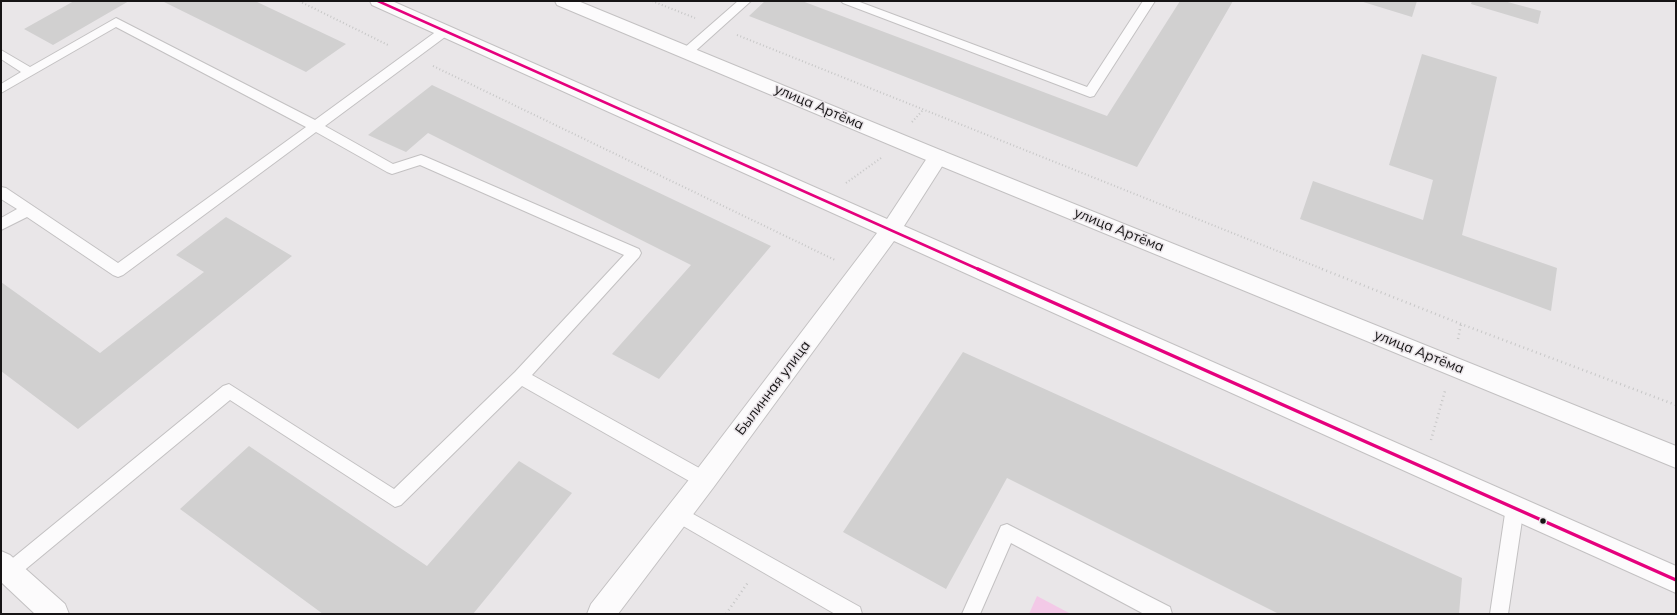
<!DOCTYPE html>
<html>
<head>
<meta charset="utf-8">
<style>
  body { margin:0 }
  #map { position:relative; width:1677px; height:615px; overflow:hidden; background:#e9e6e8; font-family:Mulish,sans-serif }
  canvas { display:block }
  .frame { position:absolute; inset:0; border:2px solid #161415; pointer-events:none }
</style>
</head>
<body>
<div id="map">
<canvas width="1677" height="615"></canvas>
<div class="frame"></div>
</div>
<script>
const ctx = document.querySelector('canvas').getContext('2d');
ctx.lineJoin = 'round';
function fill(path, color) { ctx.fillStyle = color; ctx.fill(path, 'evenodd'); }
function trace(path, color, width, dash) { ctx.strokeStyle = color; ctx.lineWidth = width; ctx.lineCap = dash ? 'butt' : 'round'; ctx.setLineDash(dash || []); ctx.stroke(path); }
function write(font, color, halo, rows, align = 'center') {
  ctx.font = font + ' Mulish,sans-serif'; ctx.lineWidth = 3; ctx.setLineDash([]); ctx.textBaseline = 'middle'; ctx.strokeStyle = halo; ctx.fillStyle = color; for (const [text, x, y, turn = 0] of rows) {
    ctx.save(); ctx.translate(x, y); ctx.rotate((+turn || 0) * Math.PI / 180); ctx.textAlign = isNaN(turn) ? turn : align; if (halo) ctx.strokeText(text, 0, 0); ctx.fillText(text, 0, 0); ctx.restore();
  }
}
const green = new Path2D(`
  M1037,596L1071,614H1029Z`);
const building = new Path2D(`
  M74,1H129L53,45L24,29Z
  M162,1H255L346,44L306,72Z
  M765,1H802L1107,116L1180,1H1233L1137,167L749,16Z
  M1360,1H1417L1412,17Z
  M1472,1H1504L1541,11L1538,24L1471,4Z
  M1422,54L1497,77L1462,235L1557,268L1551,311L1300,219L1313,181L1423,220L1433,180L1389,165Z
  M432,85L771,246L659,379L612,354L691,265L428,133L406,152L368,135Z
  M226,217L292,256L78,429L1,371V282L100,353L204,272L176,255Z
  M963,352L1462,578L1459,614H1279L1007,478L946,589L843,532Z
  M249,446L427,566L519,461L572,493L473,614H323L180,509Z`);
const pathFar1 = new Path2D(`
  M299,1L390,46
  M652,1L695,18
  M737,35L1325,270
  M433,66L835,260
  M912,122L923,110
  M846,183L881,158`);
const path = new Path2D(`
  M1322,269L1461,324L1676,405
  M1458,339L1461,324
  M1431,440L1445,391
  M726,614L749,581`);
const service = new Path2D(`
  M738,1H751L691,55H683L681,52L683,49Z
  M841,1H857L1087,87L1143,1H1155L1094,96L1090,97L843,3Z
  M116,18L315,120L441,28H449L451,31L449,34L325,126L393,164L421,155L426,157L639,249L641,253L639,257L532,375L710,474L713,480L710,486L704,488L698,486L522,386L401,505L395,507L230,400L15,578L9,581L3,578L1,569L3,566L223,386L229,384L394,489L515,372L624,255L420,165L392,174L387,172L316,132L123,275L118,277L113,275L27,217L1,230V218L17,209L1,199V187L6,188L118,263L306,127L116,27L1,93V84L21,72L1,59V50L30,67Z
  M1515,499L1521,501L1524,507L1508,614H1490L1506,507L1509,501Z
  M677,505L860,607L862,614H835L671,519L668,513L671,507Z
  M1007,524L1170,607L1172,614H1144L1011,543L980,614H962L1001,526Z`);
const minor = new Path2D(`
  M370,1H392L887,219L931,152L938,150L945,152L948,157L904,226L1676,566V593L894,241L713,488L618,614H587L591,604L695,472L877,233L372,5Z
  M1,551L10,555L65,604L69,614H35L1,582Z`);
const secondary = new Path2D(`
  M555,1H578L945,152L1676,446V468L931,162L557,5Z`);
const bus1Far1 = new Path2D(`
  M378,1L980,270`);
const bus1 = new Path2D(`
  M978,269L1676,580`);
const markers = [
  [1543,521,3.5,"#161415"]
];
const streetNames = [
  ["улица Артёма",819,107,23],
  ["улица Артёма",1119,230,22],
  ["улица Артёма",1419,352,22],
  ["Былинная улица",773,388,-53]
];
fill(green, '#f3c9e7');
fill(building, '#d1d0d0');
trace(service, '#c3c1c2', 2);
trace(minor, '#c3c1c2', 2);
trace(secondary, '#c3c1c2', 2);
trace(pathFar1, '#c7c7c7', 2, [1, 2.5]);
trace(path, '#c7c7c7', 2.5, [1, 3.5]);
fill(service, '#fcfbfc');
fill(minor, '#fcfbfc');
fill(secondary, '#fcfbfc');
trace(bus1Far1, '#e5007d', 2.5);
trace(bus1, '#e5007d', 3.5);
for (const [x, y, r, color] of markers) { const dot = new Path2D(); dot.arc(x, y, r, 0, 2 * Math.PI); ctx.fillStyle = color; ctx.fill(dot); trace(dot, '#eae5e9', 1.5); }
write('14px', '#161415', '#eae5e9', streetNames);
</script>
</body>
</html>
